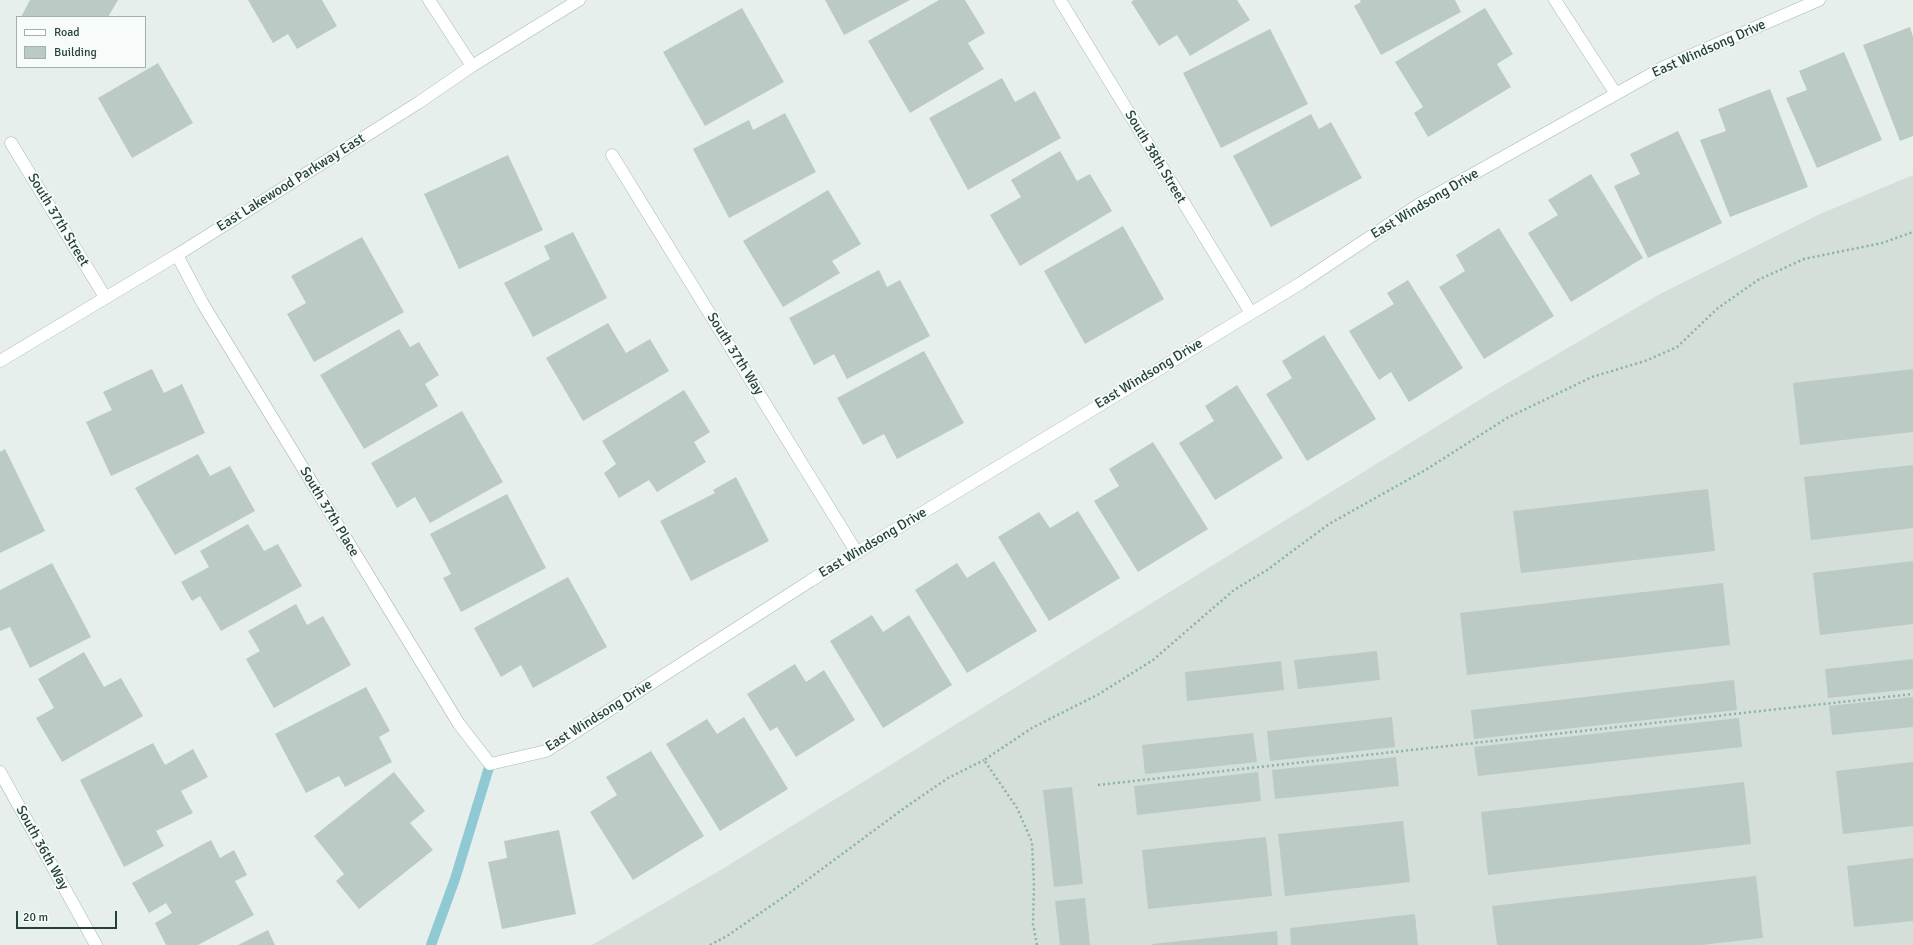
<!DOCTYPE html>
<html>
<head>
<meta charset="utf-8">
<style>
  body { margin:0 }
  #map { position:relative; width:1913px; height:945px; overflow:hidden; background:#e6efeb; font-family:Signika,sans-serif }
  canvas { display:block }
  .legend { position:absolute; left:16px; top:16px; width:130px; height:52px; box-sizing:border-box; background:#f7fbf9; border:1px solid #a3b1ad; margin:0; padding:5px 7px; list-style:none; font-size:12px; color:#24423a }
  .legend li { display:flex; align-items:center; gap:8px; height:20px }
  .legend b { width:20px; border:1px solid #a3b1ad }
  .scale { position:absolute; left:16px; top:911px; width:101px; height:18px; box-sizing:border-box; border:2px solid #24423a; border-top:0; padding-left:5px; font-size:12px; line-height:14px; white-space:nowrap; color:#24423a; -webkit-text-stroke:3px #f7fbf9; paint-order:stroke }
</style>
</head>
<body>
<div id="map">
<canvas width="1913" height="945"></canvas>
<ul class="legend">
<li><b style="height:5px;background:#fff"></b>Road</li>
<li><b style="height:11px;background:#bbcac4"></b>Building</li>
</ul>
<div class="scale">20 m</div>
</div>
<script>
const ctx = document.querySelector('canvas').getContext('2d');
ctx.lineJoin = 'round';
function fill(path, color) { ctx.fillStyle = color; ctx.fill(path, 'evenodd'); }
function trace(path, color, width, dash) { ctx.strokeStyle = color; ctx.lineWidth = width; ctx.lineCap = dash ? 'butt' : 'round'; ctx.setLineDash(dash || []); ctx.stroke(path); }
function write(font, color, halo, rows, align = 'center') {
  ctx.font = font + ' Signika,sans-serif'; ctx.lineWidth = 3.5; ctx.setLineDash([]); ctx.textBaseline = 'middle'; ctx.strokeStyle = halo; ctx.fillStyle = color; for (const [text, x, y, turn = 0] of rows) {
    ctx.save(); ctx.translate(x, y); ctx.rotate((+turn || 0) * Math.PI / 180); ctx.textAlign = isNaN(turn) ? turn : align; if (halo) ctx.strokeText(text, 0, 0); ctx.fillText(text, 0, 0); ctx.restore();
  }
}
const built = new Path2D(`
  M1913,175V945H592L724,868L1494,391L1660,294L1820,214Z`);
const stream = new Path2D(`
  M431,945L455,879L490,764`);
const building = new Path2D(`
  M30,0H118L108,17H21Z
  M248,0H322L337,26L297,49L288,34L273,43Z
  M825,0H910L844,35Z
  M939,0H965L985,33L968,43L984,69L910,113L868,41Z
  M1134,0H1237L1250,20L1190,56L1177,35L1159,46L1131,2Z
  M1360,0H1455L1461,12L1381,55L1354,6L1361,2Z
  M742,8L784,82L705,126L663,52Z
  M1485,8L1513,54L1497,64L1511,87L1428,137L1414,113L1423,107L1395,62Z
  M1910,27L1913,37V136L1900,141L1863,45Z
  M1270,29L1308,104L1221,148L1183,73Z
  M1844,52L1882,140L1817,168L1786,98L1807,90L1799,71Z
  M158,63L193,123L132,158L98,98Z
  M1002,78L1015,102L1035,91L1061,138L968,190L929,118Z
  M1770,89L1808,187L1730,217L1700,140L1726,131L1718,109Z
  M785,113L816,172L729,218L693,149L749,120L753,130Z
  M1311,114L1319,129L1331,122L1362,178L1271,227L1233,156Z
  M1678,131L1722,223L1648,258L1614,186L1640,174L1630,154Z
  M1060,151L1077,181L1090,174L1112,211L1020,266L990,215L1021,197L1011,180Z
  M508,155L543,230L459,269L424,194Z
  M1591,174L1643,258L1571,302L1528,233L1558,215L1548,200Z
  M828,190L861,244L832,261L840,273L783,307L743,241Z
  M1123,226L1164,299L1085,344L1044,271Z
  M1499,228L1554,316L1484,359L1439,287L1465,271L1456,255Z
  M573,232L607,298L533,337L504,283L550,259L544,246Z
  M362,237L404,312L314,362L287,314L306,303L291,276Z
  M879,270L887,287L900,280L930,336L847,379L834,354L814,365L789,318Z
  M1408,280L1463,368L1409,402L1391,372L1379,380L1349,331L1394,304L1387,293Z
  M608,323L626,353L650,339L669,371L583,421L546,358Z
  M399,329L410,347L419,342L439,375L425,384L438,406L364,449L320,375Z
  M1324,335L1376,419L1307,461L1266,394L1292,378L1282,361Z
  M924,351L964,423L897,459L884,434L863,445L837,398Z
  M152,369L164,393L182,384L205,433L111,476L86,422L112,410L103,392Z
  M1913,369V432L1800,445L1793,383Z
  M1237,385L1283,458L1215,500L1179,443L1214,421L1205,406Z
  M684,390L710,432L694,442L706,462L657,492L649,480L619,498L604,473L616,464L602,441Z
  M462,411L503,482L430,523L415,497L397,508L371,463Z
  M1153,442L1208,529L1138,572L1094,501L1119,486L1109,469Z
  M5,449L45,531L0,553V452Z
  M198,454L210,476L230,466L255,511L175,555L135,488Z
  M1913,465V528L1811,540L1804,477Z
  M736,477L769,541L691,581L660,521L715,493L713,490Z
  M1708,489L1715,551L1521,573L1513,511Z
  M507,494L546,568L461,612L443,578L451,574L430,534Z
  M1078,511L1120,578L1049,621L998,537L1039,512L1050,528Z
  M248,524L264,551L278,544L302,586L221,631L200,596L192,601L181,582L209,567L200,551Z
  M994,561L1037,631L967,673L915,590L957,563L967,578Z
  M1913,561V624L1820,635L1813,573Z
  M52,563L91,637L30,668L10,627L0,631V590Z
  M568,577L607,647L533,688L521,665L501,677L474,628Z
  M1723,583L1730,645L1467,675L1460,613Z
  M296,604L307,625L323,616L351,665L274,708L246,659L260,651L248,631Z
  M872,615L883,632L909,615L952,685L883,728L830,641Z
  M1377,651L1380,680L1298,689L1294,660Z
  M84,652L104,687L121,678L143,716L62,762L36,718L54,708L38,679Z
  M1913,659V689L1828,698L1825,669Z
  M1281,661L1284,690L1187,701L1185,672Z
  M795,664L806,682L824,670L855,720L796,757L777,727L770,731L747,694Z
  M1734,680L1737,710L1474,739L1471,710Z
  M366,687L390,731L379,737L392,762L345,787L339,776L306,793L275,734Z
  M1913,697V727L1832,735L1829,706Z
  M744,717L788,789L720,831L666,744L707,719L717,734Z
  M1392,717L1395,747L1270,761L1267,731Z
  M1739,718L1742,747L1478,776L1474,747Z
  M1253,733L1257,762L1145,774L1142,745Z
  M153,743L165,765L193,749L208,777L181,791L193,813L156,831L164,846L124,867L80,780Z
  M651,751L704,836L633,880L590,812L617,795L606,777Z
  M1396,757L1399,786L1275,799L1272,770Z
  M1913,762V826L1843,834L1836,771Z
  M394,772L425,811L410,823L433,850L359,909L336,881L344,874L314,836Z
  M1258,772L1261,801L1137,815L1134,786Z
  M1744,782L1751,844L1488,875L1481,812Z
  M1072,787L1083,884L1054,887L1043,790Z
  M1403,821L1410,882L1285,896L1278,834Z
  M559,830L576,914L502,929L488,862L507,858L504,841Z
  M1266,837L1272,896L1148,909L1142,850Z
  M211,840L220,858L234,850L247,875L235,881L254,915L198,945H166L155,923L172,913L166,903L149,913L132,883Z
  M1913,858V921L1854,927L1847,866Z
  M1756,876L1763,938L1701,945H1497L1492,906Z
  M1085,898L1090,945H1060L1055,901Z
  M1415,914L1418,945H1291L1290,928Z
  M268,930L275,945H238Z
  M1277,931L1278,945H1152V944Z`);
const path = new Path2D(`
  M1098,785L1913,694
  M710,945L727,936L788,894L903,809L948,778L984,760
  M1037,945L1033,924L1034,886L1032,842L1017,808L984,760L1032,728L1099,694L1153,660L1234,590L1267,570L1329,524L1427,469L1507,418L1592,377L1645,361L1677,347L1718,308L1758,280L1804,259L1882,243L1913,232`);
const minor = new Path2D(`
  M429,0L472,66
  M1060,0L1251,313
  M1555,0L1616,94
  M11,143L105,297
  M612,155L857,553
  M177,255L203,304L459,724L490,764L546,751L810,581L1301,283L1418,205L1664,67L1819,0
  M0,772L96,945`);
const tertiary = new Path2D(`
  M0,361L177,255L418,103L472,66L579,0`);
const streetNames = [
  ["East Windsong Drive",1709,49,-24],
  ["South 38th Street",1155,157,59],
  ["East Lakewood Parkway East",291,183,-32],
  ["East Windsong Drive",1425,204,-31],
  ["South 37th Street",58,220,59],
  ["South 37th Way",735,354,58],
  ["East Windsong Drive",1149,374,-31],
  ["South 37th Place",329,512,59],
  ["East Windsong Drive",873,543,-31],
  ["East Windsong Drive",599,716,-32],
  ["South 36th Way",42,848,61]
];
fill(built, '#d4dfda');
trace(stream, '#8ec9d4', 10);
fill(building, '#bbcac4');
trace(minor, '#a8b8b2', 13);
trace(tertiary, '#a8b8b2', 13);
trace(path, '#86b3a5', 2.5, [2, 3]);
trace(minor, '#fff', 12);
trace(tertiary, '#fff', 12);
write('14px', '#24423a', '#f7fbf9', streetNames);
</script>
</body>
</html>
